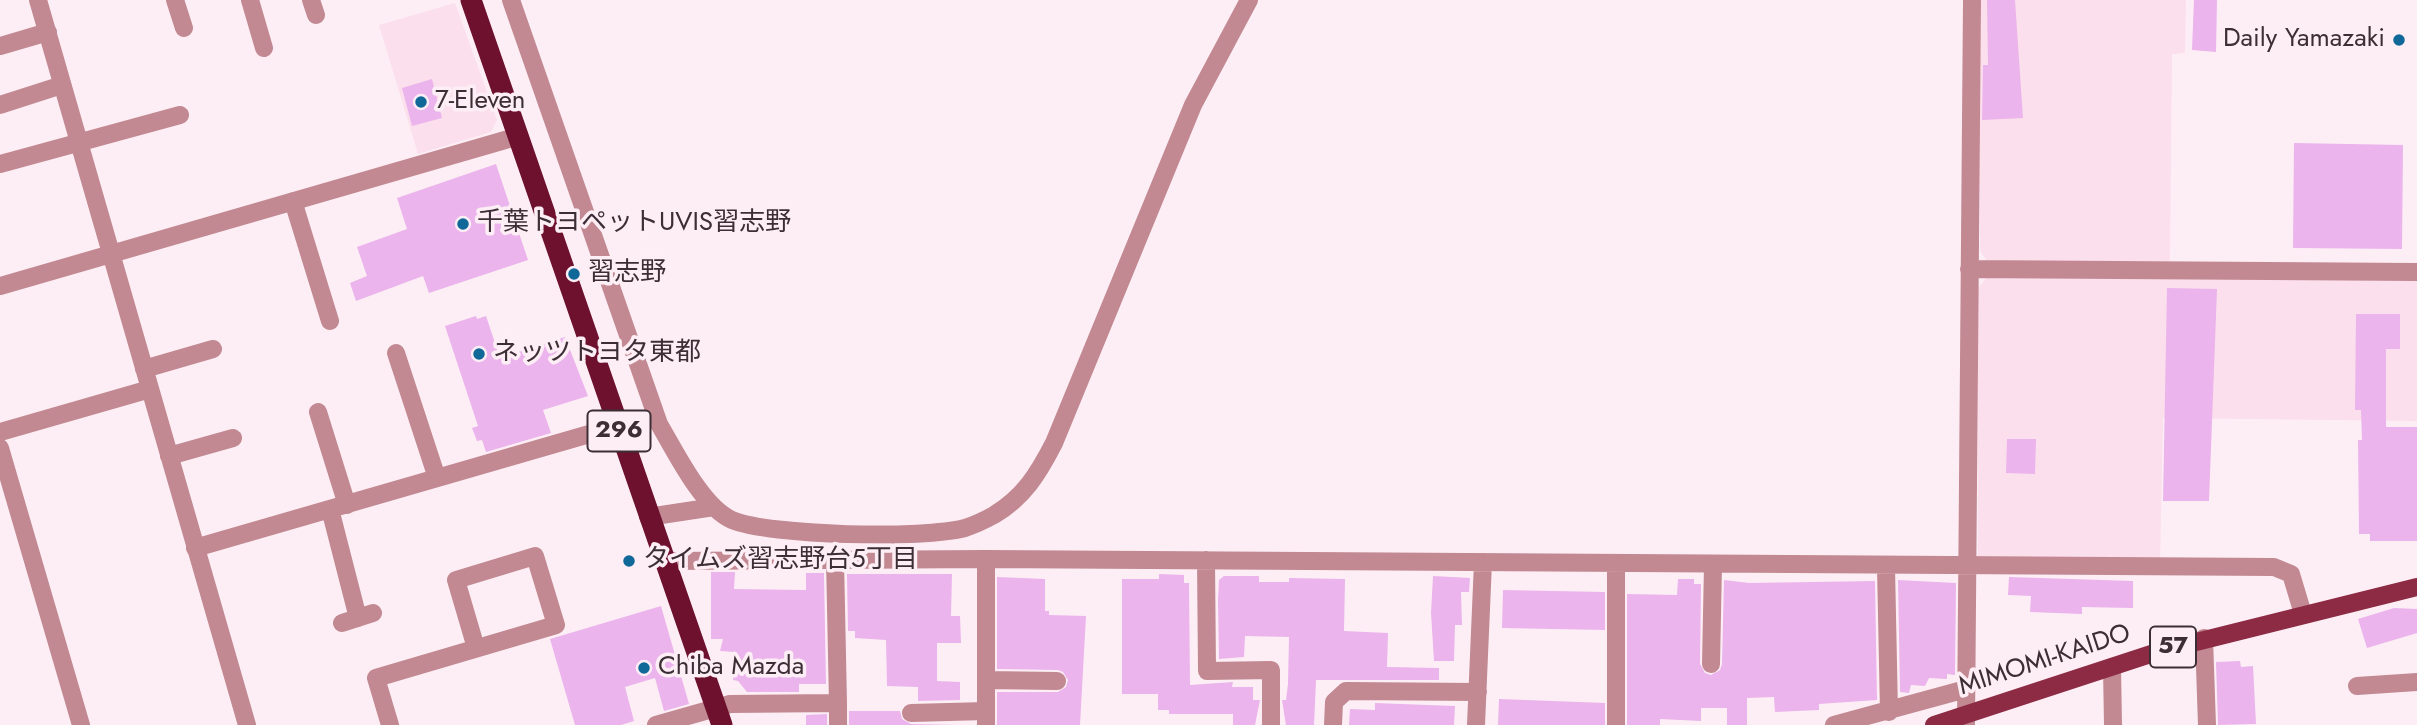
<!DOCTYPE html>
<html>
<head>
<meta charset="utf-8">
<style>
  body { margin:0 }
  canvas { display:block; background:#fdeef5 }
</style>
</head>
<body>
<canvas width="2417" height="725"></canvas>
<script>
const ctx = document.querySelector('canvas').getContext('2d');
ctx.lineJoin = 'round';
function fill(path, color) { ctx.fillStyle = color; ctx.fill(path, 'evenodd'); }
function trace(path, color, width, dash) { ctx.strokeStyle = color; ctx.lineWidth = width; ctx.lineCap = dash ? 'butt' : 'round'; ctx.setLineDash(dash || []); ctx.stroke(path); }
function write(font, color, halo, rows, align = 'center') {
  ctx.font = font + ' Jost,"Noto Sans JP",sans-serif'; ctx.lineWidth = 7; ctx.setLineDash([]); ctx.textBaseline = 'middle'; ctx.strokeStyle = halo; ctx.fillStyle = color; for (const [text, x, y, turn = 0] of rows) {
    ctx.save(); ctx.translate(x, y); ctx.rotate((+turn || 0) * Math.PI / 180); ctx.textAlign = isNaN(turn) ? turn : align; if (halo) ctx.strokeText(text, 0, 0); ctx.fillText(text, 0, 0); ctx.restore();
  }
}
const built = new Path2D(`
  M1979,0H2186L2185,53L2172,54L2170,261H1987L1980,251Z
  M455,3L497,120L491,132L418,154L379,25Z
  M1988,276L2417,278V421L2163,418L2160,564L1978,560V288Z`);
const building = new Path2D(`
  M1987,0H2015L2023,118L1982,120L1983,65H1988Z
  M2194,0H2217L2216,52L2192,50Z
  M432,79L442,118L412,126L402,88Z
  M2294,143L2403,145L2402,249L2293,248Z
  M496,164L528,260L429,293L423,276L356,301L350,283L367,276L357,247L407,229L397,198Z
  M2167,288L2217,289L2209,501H2163Z
  M2356,314H2400V349H2386V427H2417V541H2370V534H2359L2358,440H2362L2361,410H2355Z
  M476,316L477,319L486,316L500,358L565,337L588,396L543,410L551,433L486,452L482,440L477,441L472,428L478,426L445,326Z
  M2007,439H2036L2035,474L2006,473Z
  M711,572H735L734,589L806,590V573H824L826,684H799V692H747L738,681L733,680L734,652L720,651L723,639H711Z
  M847,574H952L951,616H960L961,643H937V681L960,682V700L918,701V687L887,686L886,640L855,638V631H848Z
  M1159,574L1184,575V583H1189L1190,685L1233,682L1232,687H1253V700H1260L1255,725H1233V714H1169V710H1158V694H1122V579H1159Z
  M1224,576H1259V582H1289V578L1345,579L1344,631L1388,633L1387,667L1439,668V680H1316L1314,725H1286L1282,700H1286L1288,684L1289,637L1245,636L1244,657L1219,659L1218,601L1219,580Z
  M1433,576L1470,578L1469,592H1461L1462,625H1455L1454,661H1434L1431,613Z
  M997,577L1045,579V611H1049V615L1086,616L1080,725H997V692H1058L1066,687L1068,680L1063,672L1058,670L997,669Z
  M2009,577L2133,581V608L2082,607V614L2030,612L2031,596L2008,595Z
  M1678,579H1694V584H1701L1700,664L1705,673L1711,675L1720,670L1722,664L1724,580L1749,583L1875,581L1877,700L1819,704V710L1775,712L1774,697L1747,698V725H1727V708H1701V721L1660,719V725H1627V594L1677,595Z
  M1898,580L1956,583L1955,675L1947,674V679L1929,678L1925,686L1911,685L1909,693L1900,692Z
  M1503,590L1605,592V630L1502,628Z
  M661,606L689,704L664,711L655,678L625,687L634,721L621,725H575L550,639Z
  M2394,608L2417,609V633L2367,648L2358,619Z
  M2240,661L2241,667L2253,666L2256,724L2218,725L2216,662Z
  M1499,699L1605,703V725H1498Z
  M1375,703L1455,706L1454,725H1349L1350,709L1375,710Z
  M849,711H900L902,719L911,724L959,725H849Z
  M827,714V725H806V715Z`);
const minor = new Path2D(`
  M38,0L247,725
  M175,0L184,28
  M250,0L264,48
  M311,0L316,15
  M511,0L659,424C675,451 702,507 732,520C770,536 924,539 965,528C974,525 985,520 994,515C1024,497 1038,474 1054,443L1193,105L1249,0
  M0,46L48,32
  M0,105L62,85
  M0,164L180,115
  M293,201L330,321
  M1969,269L2417,272
  M0,286L519,136
  M396,353L437,478
  M144,369L213,349
  M318,412L347,505
  M0,432L150,389
  M0,448L81,725
  M169,456L233,438
  M330,509L358,618
  M648,517L714,507
  M195,548L617,426
  M986,559V725
  M1206,560L1207,671L1271,670V725
  M664,561L986,559L2274,567L2291,574L2303,614
  M1886,567L1889,712
  M342,623L373,613
  M2204,638L2207,725
  M1711,664L1713,565
  M2112,667L2113,725
  M986,680L1057,681
  M2357,686L2417,682
  M911,713L986,711
  M390,725L376,678L556,625L535,556L456,580L476,648
  M656,725L730,704L838,703L835,560
  M838,725V703
  M1333,725L1334,702L1346,691L1478,692
  M1476,725L1483,562
  M1616,725V564
  M1834,725L1966,689
  M1966,725L1972,0`);
const major = new Path2D(`
  M1934,725L2160,651L2417,587`);
const highway = new Path2D(`
  M471,0L722,725`);
const markers = [
  [2399,40,7,"#106898"],
  [421,102,7,"#106898"],
  [463,224,7,"#106898"],
  [574,274,7,"#106898"],
  [479,354,7,"#106898"],
  [629,561,7,"#106898"],
  [644,668,7,"#106898"]
];
const shields = [
  [619,431,63],
  [2173,647,46]
];
const shieldNames = [
  ["296",619,431],
  ["57",2173,647]
];
const poiNames = [
  ["Daily Yamazaki",2385,40,"right"],
  ["7-Eleven",435,102],
  ["千葉トヨペットUVIS習志野",477,224],
  ["習志野",588,274],
  ["ネッツトヨタ東都",493,354],
  ["タイムズ習志野台5丁目",643,561],
  ["Chiba Mazda",658,668]
];
const streetNames = [
  ["MIMOMI-KAIDO",2045,661,-18]
];
fill(built, '#fbdfec');
fill(building, '#ebb4ec');
trace(minor, '#c28992', 18);
trace(major, '#8d2b45', 18);
trace(highway, '#6d112e', 21);
for (const [x, y, r, color] of markers) { const dot = new Path2D(); dot.arc(x, y, r, 0, 2 * Math.PI); ctx.fillStyle = color; ctx.fill(dot); trace(dot, '#fdeef5', 2.5); }
for (const [x, y, w] of shields) { const box = new Path2D(); box.roundRect(x - w / 2, y - 20.5, w, 41, 5); ctx.fillStyle = '#fdeef5'; ctx.fill(box); trace(box, '#3c2e35', 2); }
write('bold 24px', '#3c2e35', null, shieldNames);
write('26px', '#3c2e35', '#fdeef5', poiNames, 'left');
write('26px', '#3c2e35', '#fdeef5', streetNames);
</script>
</body>
</html>
